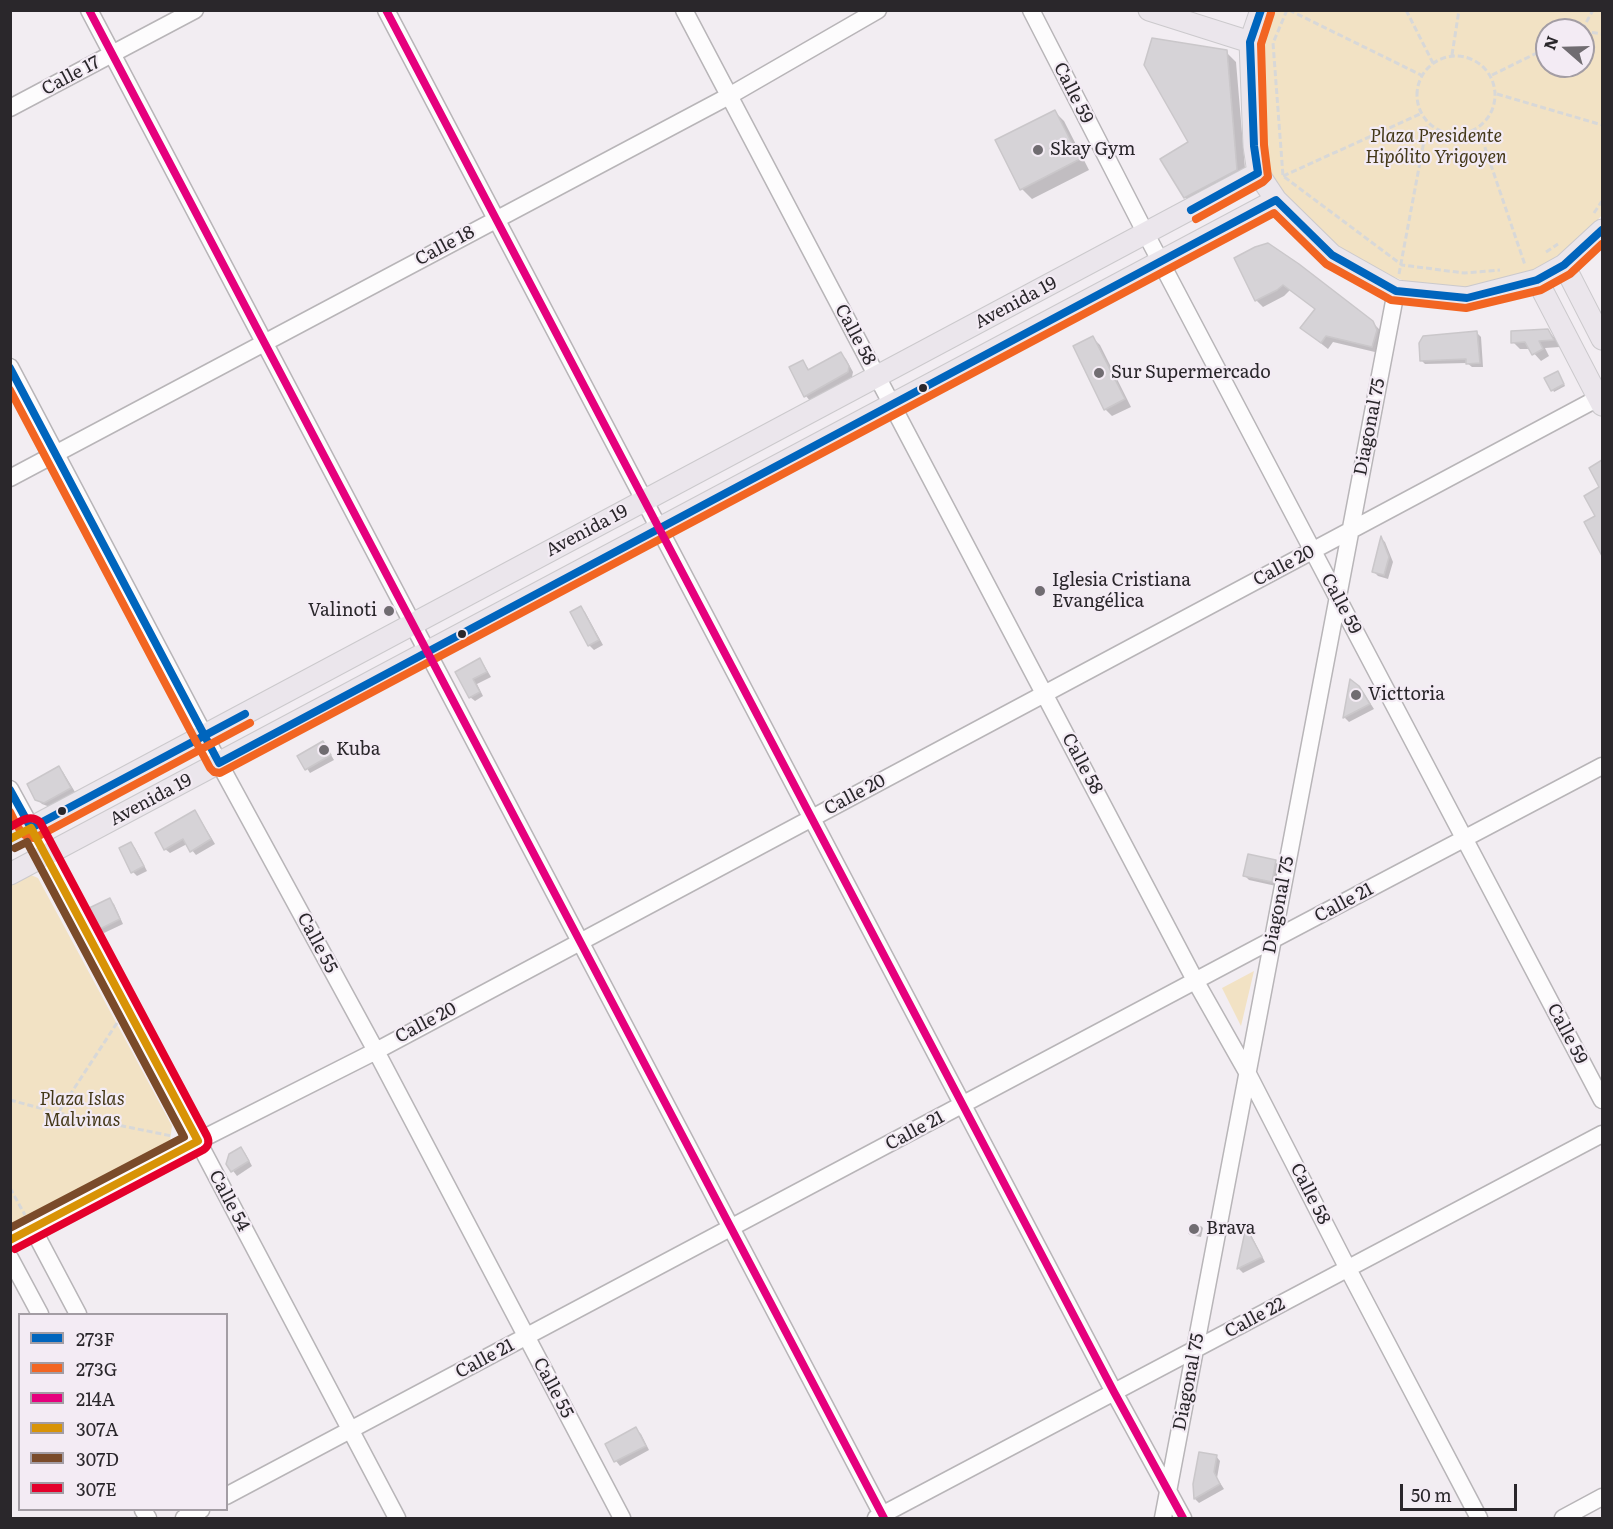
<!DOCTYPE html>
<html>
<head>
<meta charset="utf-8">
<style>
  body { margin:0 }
  #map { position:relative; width:1613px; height:1529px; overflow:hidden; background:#f2edf2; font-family:Literata,serif }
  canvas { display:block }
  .frame { position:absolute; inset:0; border:12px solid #2a272b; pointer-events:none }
  .legend { position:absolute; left:18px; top:1313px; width:210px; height:198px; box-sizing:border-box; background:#f3ebf4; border:2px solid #a39da4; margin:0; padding:8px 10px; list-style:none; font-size:18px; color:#2a272b }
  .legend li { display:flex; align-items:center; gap:12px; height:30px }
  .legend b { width:30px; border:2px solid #a39da4 }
  .north { position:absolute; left:1535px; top:18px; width:60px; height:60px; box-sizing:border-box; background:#f3ebf4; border:2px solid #a39da4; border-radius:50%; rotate:290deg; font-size:16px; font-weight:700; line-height:24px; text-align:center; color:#2a272b }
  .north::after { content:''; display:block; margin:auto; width:21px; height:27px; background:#706c71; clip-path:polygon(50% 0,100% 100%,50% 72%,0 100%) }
  .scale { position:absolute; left:1400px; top:1484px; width:117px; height:27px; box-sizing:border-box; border:3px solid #2a272b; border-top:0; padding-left:8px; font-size:18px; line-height:21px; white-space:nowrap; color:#2a272b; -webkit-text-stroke:4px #f3ebf4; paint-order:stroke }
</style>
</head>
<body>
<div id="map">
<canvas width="1613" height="1529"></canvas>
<div class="frame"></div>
<ul class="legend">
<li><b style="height:8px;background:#0065bd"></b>273F</li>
<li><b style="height:8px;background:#f26522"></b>273G</li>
<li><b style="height:8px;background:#e5007d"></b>214A</li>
<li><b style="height:8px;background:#d89306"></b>307A</li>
<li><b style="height:8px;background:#7a4b2a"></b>307D</li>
<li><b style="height:8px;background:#e4002b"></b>307E</li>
</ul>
<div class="north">N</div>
<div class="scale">50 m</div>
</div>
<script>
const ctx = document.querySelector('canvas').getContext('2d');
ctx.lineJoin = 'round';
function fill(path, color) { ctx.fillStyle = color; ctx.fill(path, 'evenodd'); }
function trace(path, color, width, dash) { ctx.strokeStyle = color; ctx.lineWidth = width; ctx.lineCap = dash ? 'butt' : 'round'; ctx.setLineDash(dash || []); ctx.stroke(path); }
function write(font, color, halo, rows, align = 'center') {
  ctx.font = font + ' Literata,serif'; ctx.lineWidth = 4.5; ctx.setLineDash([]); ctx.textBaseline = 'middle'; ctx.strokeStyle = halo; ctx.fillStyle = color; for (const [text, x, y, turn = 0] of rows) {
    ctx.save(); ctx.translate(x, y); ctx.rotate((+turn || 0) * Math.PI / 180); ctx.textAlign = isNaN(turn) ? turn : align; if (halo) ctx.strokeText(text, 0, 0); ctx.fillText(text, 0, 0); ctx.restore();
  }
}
const green = new Path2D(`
  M1269,11H1602V215L1561,261L1522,280L1433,291L1346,260L1284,207L1265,169L1258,41ZM1547,30H1583V66H1547Z
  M26,873L38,878L172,1126L169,1147L11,1230L10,881Z
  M1254,971L1241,1026L1222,988Z`);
const shadow = new Path2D(`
  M1226,52L1236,62L1246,180L1195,207L1185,197L1191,143Z
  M1055,112L1064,121L1089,170L1032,199L1022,189Z
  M1236,259L1372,322L1379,329L1383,337L1379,353L1333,342L1328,349L1309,334L1316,310L1290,290L1284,296L1263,307L1256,300Z
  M1547,330L1555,338L1560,347L1545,348L1549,356L1541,361L1530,349H1520L1513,342Z
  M1477,333L1481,337L1483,367H1472L1467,363L1425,364L1421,360Z
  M1093,338L1100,345L1131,407L1112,416L1105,409Z
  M841,354L846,359L853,372L852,377L810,401L806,396L791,368L803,361L810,371Z
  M1559,374L1565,386L1554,392L1553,390Z
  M1602,462V547L1601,488L1591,469Z
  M1382,539L1385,542L1393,562L1388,579L1378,576L1374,572Z
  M581,608L585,612L603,645L594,650L589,645L572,612Z
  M480,660L484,665L491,677L477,684L483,696L475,701L470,697L457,673Z
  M1351,682L1363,692L1374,709L1349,722L1345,718Z
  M326,747L334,760L310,773L299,756Z
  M59,768L63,772L75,792L50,807L42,804L37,799Z
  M194,812L199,817L215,844L196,855L187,844L170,853L165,849Z
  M131,843L135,848L147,871L137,876L133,872Z
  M1275,862L1280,866L1276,886L1249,880L1245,876Z
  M109,900L114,904L123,924L104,933L99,929Z
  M240,1148L245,1153L252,1166L237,1176L228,1164Z
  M1190,1224L1201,1226L1203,1228L1201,1237L1190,1235L1188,1233Z
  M1247,1230L1250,1233L1265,1262L1243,1273L1239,1269Z
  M636,1429L641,1434L649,1450L620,1466L616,1461L607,1445Z
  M1216,1456L1220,1461L1217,1478L1224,1489L1199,1503L1195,1499V1485Z`);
const building = new Path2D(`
  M1152,38L1227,50L1237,170L1184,198L1160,159L1188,142L1144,65Z
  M1055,110L1080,159L1020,190L995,140Z
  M1268,243L1299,264L1373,321L1377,330L1372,347L1326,336L1321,343L1300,328L1315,309L1283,285L1277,290L1255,301L1234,258L1255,247Z
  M1548,329L1554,340L1539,341L1543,349L1532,355L1525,342L1511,343V331Z
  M1477,331L1480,363L1466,364V359L1420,361L1419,343L1423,336Z
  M1093,336L1125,399L1104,410L1073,346Z
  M841,352L849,366L848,372L804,397L789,367L803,360L808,370Z
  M1558,371L1564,384L1551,391L1544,378Z
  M1602,460V556L1584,522L1595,516L1584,496L1599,487L1589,468Z
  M1381,536L1389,557L1384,575L1372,572Z
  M581,606L599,640L588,646L570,612Z
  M480,658L487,672L473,679L480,692L469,698L455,672Z
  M1350,679L1359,686L1370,704L1343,718Z
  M323,741L331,755L305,770L297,756Z
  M59,766L71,788L44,803L35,800L27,784Z
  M195,810L211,839L190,852L183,839L164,850L155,833Z
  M131,842L144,866L131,873L119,848Z
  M1248,854L1276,860L1272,882L1243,876Z
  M110,898L120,919L98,930L87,909Z
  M241,1147L249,1161L231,1172L226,1164L229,1154Z
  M1246,1227L1262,1257L1237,1269Z
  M636,1427L646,1446L614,1462L605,1444Z
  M1199,1452L1217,1455L1214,1472L1220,1484L1194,1499L1193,1484Z`);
const path = new Path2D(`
  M1287,10L1273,43L1283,176L1402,265L1464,273L1500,270
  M1289,10L1421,75
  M1406,10L1433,63
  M1582,30L1593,10
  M1583,31L1602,34
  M1452,55L1459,10
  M1417 95a39 39 0 1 1 78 0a39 39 0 1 1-78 0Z
  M1492,75L1547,48
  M1497,94L1602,125
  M1479,130L1525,265
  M1283,176L1420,114
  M1594,213L1602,201
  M1546,252L1558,244
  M1399,274L1427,125
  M117,1023L58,1113L172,1136
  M10,1100L58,1113
  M10,1188L25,1215`);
const minor = new Path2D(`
  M89,10L884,1518
  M386,10L1114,1392L1183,1518
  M684,10L1196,982L1247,1072L1348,1269L1479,1518
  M1031,10L1146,234L1602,1100
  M10,108L195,10
  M10,367L219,763L376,1051L622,1518
  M10,478L729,96L878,10
  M10,789L61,882L397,1518
  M33,1229L78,1314
  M10,1240L198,1141L376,1051L1602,396
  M10,1258L40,1314
  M226,1496L1272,940L1602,766
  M143,1510L148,1518
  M184,1518L201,1510
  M876,1518L1602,1134
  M1163,1518L1396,291
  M1563,1518L1602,1497`);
const major = new Path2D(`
  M1149,10L1250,42
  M1261,10L1250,42L1254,146L1258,173L1276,200L1332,255L1396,291L1467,298L1537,280L1564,265L1602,230
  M1564,265L1602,339
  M1537,280L1602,405
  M10,839L1258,173
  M10,874L1276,200`);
const bus1 = new Path2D(`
  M1191,210L1258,173L1254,146L1250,42L1261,10
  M10,368L219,763L1276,200L1332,255L1396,291L1467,298L1537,280L1564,265L1602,230
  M10,790L31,828L245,714`);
const bus2 = new Path2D(`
  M1196,219L1263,182L1268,177L1264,145L1261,44L1271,13
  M10,390L210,768L214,772L220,773L1274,213L1326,264L1391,300L1466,308L1541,290L1570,274L1602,244
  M10,812C16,823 21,839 35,838L250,723`);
const bus3 = new Path2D(`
  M89,10L884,1518
  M386,10L1114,1392L1183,1518`);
const bus4 = new Path2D(`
  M10,839L31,828L198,1141L10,1240`);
const bus5 = new Path2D(`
  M10,1228L184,1137L27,842L15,848`);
const bus6 = new Path2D(`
  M10,827C20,822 30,813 40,822L207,1136C210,1142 208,1147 203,1150L15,1249`);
const markers = [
  [1038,150,6,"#706c71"],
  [1099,373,6,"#706c71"],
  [923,388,5,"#2a272b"],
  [1040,591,6,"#706c71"],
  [389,611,6,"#706c71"],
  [462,634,5,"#2a272b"],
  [1356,695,6,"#706c71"],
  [324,750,6,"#706c71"],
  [62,811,5,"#2a272b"],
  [1194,1229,6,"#706c71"]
];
const streetNames = [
  ["Calle 17",71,76,-28],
  ["Calle 59",1073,93,63],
  ["Calle 18",445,246,-28],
  ["Avenida 19",1016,303,-28],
  ["Calle 58",855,335,62],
  ["Diagonal 75",1370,427,-79],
  ["Avenida 19",587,531,-28],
  ["Calle 20",1284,566,-28],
  ["Calle 59",1341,604,62],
  ["Calle 58",1082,764,62],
  ["Calle 20",855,795,-28],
  ["Avenida 19",151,800,-28],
  ["Calle 21",1344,903,-28],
  ["Diagonal 75",1279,905,-79],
  ["Calle 55",317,943,62],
  ["Calle 20",426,1023,-28],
  ["Calle 59",1567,1034,62],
  ["Calle 21",915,1131,-28],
  ["Calle 58",1310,1194,63],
  ["Calle 54",229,1201,62],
  ["Calle 22",1255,1318,-28],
  ["Calle 21",485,1359,-28],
  ["Diagonal 75",1189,1382,-79],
  ["Calle 55",553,1388,62]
];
const parkNames = [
  ["Plaza Presidente",1436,137],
  ["Hipólito Yrigoyen",1436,158],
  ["Plaza Islas",82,1100],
  ["Malvinas",82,1121]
];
const poiNames = [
  ["Skay Gym",1050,150],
  ["Sur Supermercado",1111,373],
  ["Iglesia Cristiana",1052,581],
  ["Evangélica",1052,602],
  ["Valinoti",377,611,"right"],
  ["Victtoria",1368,695],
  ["Kuba",336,750],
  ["Brava",1206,1229]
];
fill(green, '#f2e2c4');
fill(shadow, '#0003');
fill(building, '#d6d3d7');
trace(building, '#cac7ca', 1.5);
trace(minor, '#b8b5b8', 19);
trace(major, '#cbc9cc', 23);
trace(path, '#d8d8d8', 3, [6, 3]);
trace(minor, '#fdfcfd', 16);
trace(major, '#ebe6ec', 21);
trace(bus1, '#0065bd', 8);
trace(bus2, '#f26522', 8);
trace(bus3, '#e5007d', 8);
trace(bus4, '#d89306', 8);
trace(bus5, '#7a4b2a', 8);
trace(bus6, '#e4002b', 8);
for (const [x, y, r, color] of markers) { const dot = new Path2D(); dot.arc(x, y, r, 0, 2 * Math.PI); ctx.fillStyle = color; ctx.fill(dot); trace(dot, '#f3ebf4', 2); }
write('18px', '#2a272b', '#f3ebf4', streetNames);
write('italic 18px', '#443818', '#f3ebf4', parkNames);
write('18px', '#2a272b', '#f3ebf4', poiNames, 'left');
</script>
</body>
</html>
